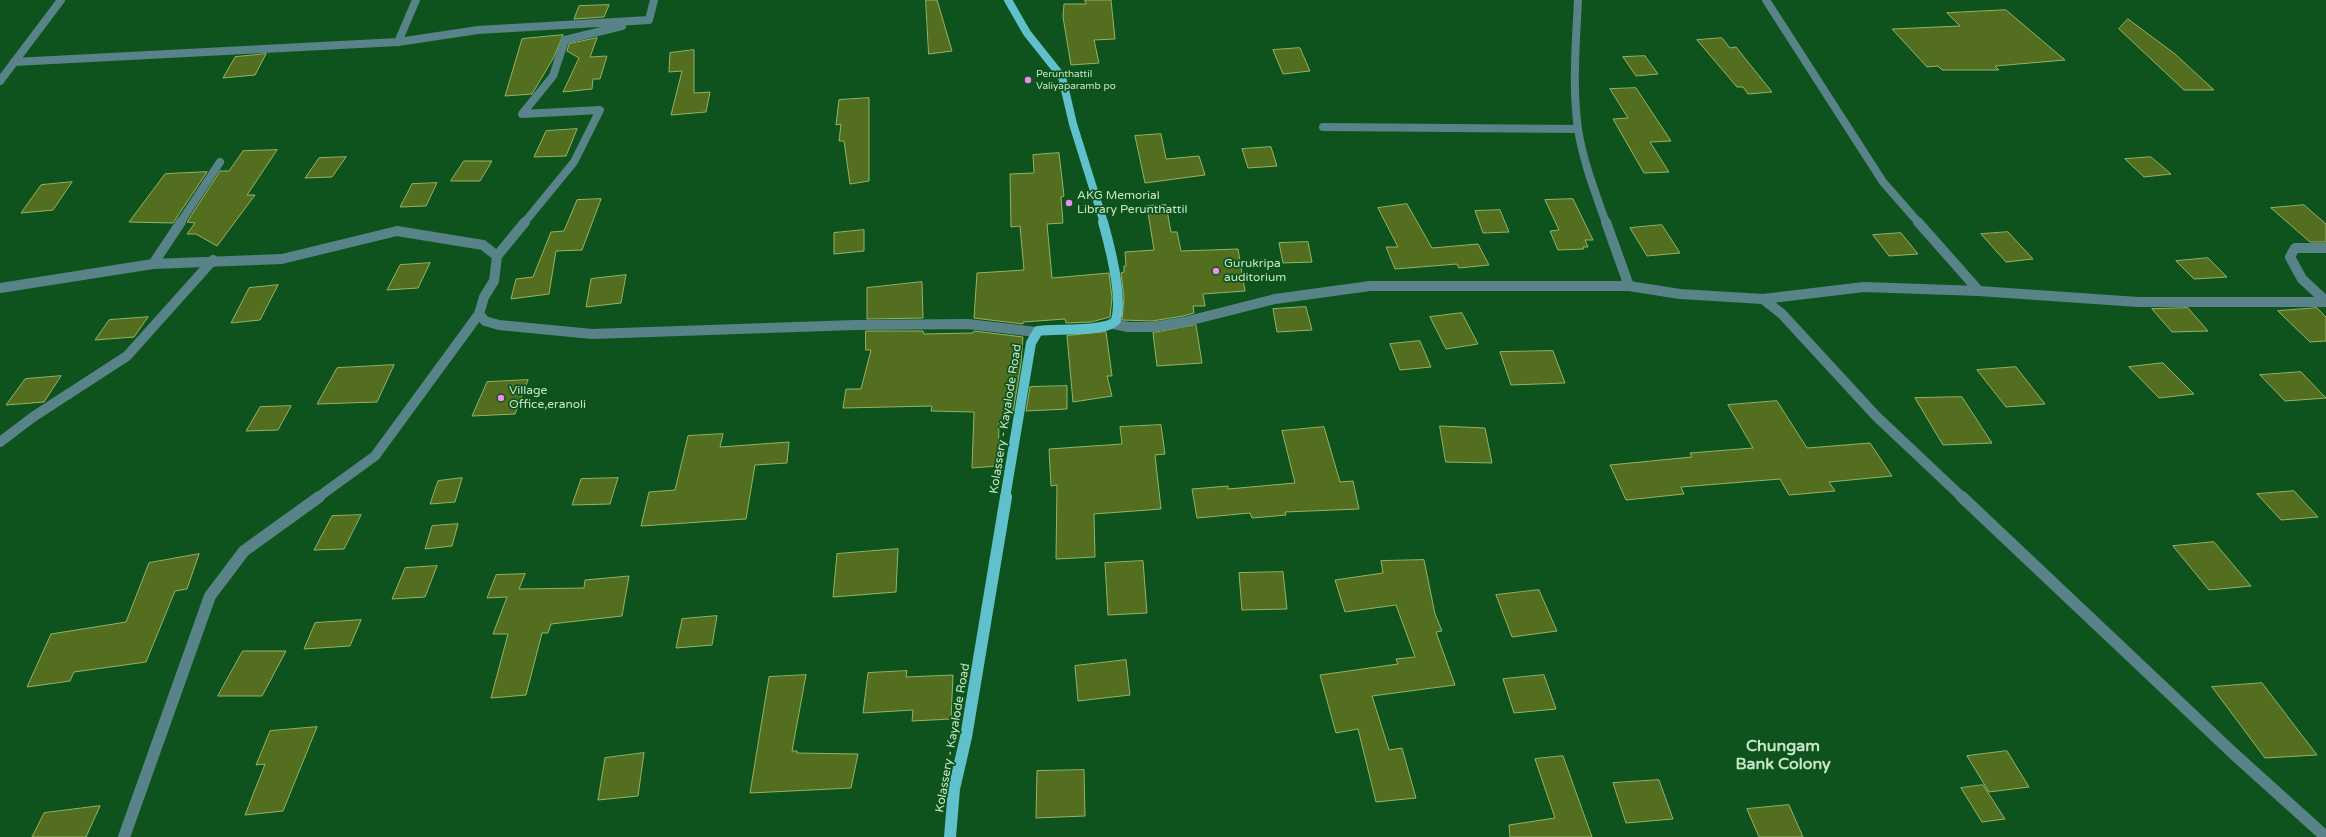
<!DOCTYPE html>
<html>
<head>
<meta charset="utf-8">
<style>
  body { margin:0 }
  canvas { display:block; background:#0e531d }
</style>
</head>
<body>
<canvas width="2326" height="837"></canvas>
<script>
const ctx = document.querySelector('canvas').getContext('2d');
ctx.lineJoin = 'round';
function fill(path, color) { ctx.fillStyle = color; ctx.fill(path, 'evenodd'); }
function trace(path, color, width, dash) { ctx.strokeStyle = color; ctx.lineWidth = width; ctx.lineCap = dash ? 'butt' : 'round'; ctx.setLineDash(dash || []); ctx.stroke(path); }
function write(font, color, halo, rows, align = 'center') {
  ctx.font = font + ' "Varela Round",sans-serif'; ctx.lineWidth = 3.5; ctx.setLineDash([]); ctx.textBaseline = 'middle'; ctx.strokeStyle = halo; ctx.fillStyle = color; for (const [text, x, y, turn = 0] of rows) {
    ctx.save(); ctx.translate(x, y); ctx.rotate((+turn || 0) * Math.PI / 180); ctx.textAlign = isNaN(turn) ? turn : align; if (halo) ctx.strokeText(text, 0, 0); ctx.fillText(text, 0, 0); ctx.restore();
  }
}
const building = new Path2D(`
  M926,0H937L952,51L929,54Z
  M1085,0H1111L1115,39L1094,40L1099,63L1071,65L1063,17L1064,4H1086Z
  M609,5L604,17L574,19L579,6Z
  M2006,10L2065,60L1995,66L1999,70H1942L1938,66L1927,67L1892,29L1960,26L1947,13Z
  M2128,19L2175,54L2214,90H2184L2119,29Z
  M563,35L554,57L532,94L505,96L522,39Z
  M597,38L590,57L607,56L600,79H593L592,89L563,92L579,58L567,51L569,44Z
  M1722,38L1730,48L1736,47L1772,92L1748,94L1743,87H1737L1697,40Z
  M1300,48L1310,71L1283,74L1273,50Z
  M694,50V93L710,92L706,112L671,115L682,71L669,72L670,53Z
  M266,54L255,75L223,78L235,57Z
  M1645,56L1658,74L1636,76L1623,57Z
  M1636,88L1671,141L1650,142L1669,172L1644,173L1613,119L1628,118L1610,89Z
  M869,98V181L850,184L844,141H839L841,124L836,125L839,100Z
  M577,129L566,156L534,157L546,131Z
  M1161,134L1166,159L1199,156L1205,175L1145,183L1135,136Z
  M1271,147L1277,166L1248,168L1242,149Z
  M277,150L247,195H255L217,246L196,234H187L195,223L187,222L220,171H229L243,151Z
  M1059,153L1064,196L1061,197L1063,223L1047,224L1052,278L1109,273L1112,298L1110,317L1091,322L1066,323L1065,319L1023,322V324L974,318L977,273L1024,270L1020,226L1011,227L1010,174L1034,173L1033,155Z
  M346,157L332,177L305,178L319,158Z
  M2151,157L2171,174L2144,177L2125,159Z
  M464,161H492L480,181H451Z
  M207,172L173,223L129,222L165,174Z
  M72,182L53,210L21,213L41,185Z
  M437,183L426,206L400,207L412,184Z
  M601,199L582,250L556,251L549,294L511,299L516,279L533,277L551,232L564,231L577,200Z
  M1573,199L1593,240H1585L1588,247H1583L1584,249L1558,250L1550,231L1559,230L1545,200Z
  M1407,204L1432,248L1478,244L1489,265L1459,268L1457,264L1395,269L1386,247H1398L1378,208Z
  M1166,205L1171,232H1177L1181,251L1238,249L1245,291L1203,294L1205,306H1193L1194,313L1183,316L1152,321L1122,320L1124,298L1121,273L1124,272V266H1126L1125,252L1154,250L1147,206Z
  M2304,205L2326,224V242H2310L2271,208Z
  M1500,210L1509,232L1483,233L1475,211Z
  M1662,225L1680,253L1647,256L1630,228Z
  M864,230V251L834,254V233Z
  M2008,232L2033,259L2006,262L1981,234Z
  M1901,233L1918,254L1889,256L1873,235Z
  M1308,242L1312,262L1283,263L1279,243Z
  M2208,258L2227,277L2194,279L2176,261Z
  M430,263L418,288L387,290L400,265Z
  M626,275L621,303L586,307L591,279Z
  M922,282L923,318L867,319V288Z
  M278,285L260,320L231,323L249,288Z
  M1306,307L1312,330L1277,332L1273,309Z
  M2188,308L2208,331L2172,332L2152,309Z
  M2317,308L2326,317V341L2310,342L2278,311Z
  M1462,313L1478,344L1446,349L1430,317Z
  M148,317L134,337L95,340L109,320Z
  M1196,325L1202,363L1157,366L1153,333Z
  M866,331H923L924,334L973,333L974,331L1023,337L1021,363L1013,412H1004V423H999L998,466L972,468L974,412L931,411L932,406L843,408L846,389H861L871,350H866Z
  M1106,332L1112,376H1107L1112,396L1073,402L1067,336Z
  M1420,341L1431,367L1400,370L1390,344Z
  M1553,351L1565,383L1511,385L1500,352Z
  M2163,363L2194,394L2159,398L2129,367Z
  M394,365L377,402L317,404L337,368Z
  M2016,367L2045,404L2006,407L1977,370Z
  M2301,372L2326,398L2285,401L2260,375Z
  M61,376L44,402L6,405L25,379Z
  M528,380L515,414L472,416L487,382Z
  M1067,386V409L1026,411L1030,387Z
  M1962,397L1992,443L1943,445L1915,398Z
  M1777,401L1807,448L1870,443L1892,476L1829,482L1835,491L1789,495L1780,479L1681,487L1684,494L1626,500L1610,465L1692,457L1690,453L1753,448L1728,405Z
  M291,406L278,430L246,431L260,407Z
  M1161,425L1165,454L1155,455L1161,509L1094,514L1095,557L1056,559L1057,485L1051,486L1049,449L1122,444L1120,427Z
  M1440,426L1485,428L1492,463L1446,462Z
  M1324,427L1340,482L1353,481L1359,509L1285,512L1286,515L1252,518L1250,513L1197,518L1192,489L1228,486V489L1295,483L1282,431Z
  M723,434L720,447L789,442L787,463L755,465L746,519L641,526L649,492L675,490L688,436Z
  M462,478L455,502L430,504L438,481Z
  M618,478L610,504L572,505L581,479Z
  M2294,491L2318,517L2281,520L2257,494Z
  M361,515L344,549L314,550L332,516Z
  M458,524L452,546L425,549L432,526Z
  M2214,542L2251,586L2209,590L2173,546Z
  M898,549L896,592L833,597L837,554Z
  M199,554L187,589L175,591L146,662L74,672L70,681L27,687L51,634L126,622L149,563Z
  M1424,560L1435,614L1442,631L1436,632L1455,685L1372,696L1389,750L1402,748L1416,798L1376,802L1358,729L1336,733L1320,675L1398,664L1396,659L1415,657L1396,605L1345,612L1335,580L1383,573L1381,561Z
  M1143,561L1147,613L1108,615L1105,563Z
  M437,566L425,597L392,599L405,568Z
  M1283,572L1287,609L1242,610L1239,573Z
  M525,574L519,589L584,588L585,580L629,576L622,616L551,624L548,633H542L526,695L491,698L508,634H493L507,597L487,598L496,575Z
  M1539,590L1557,631L1512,637L1496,595Z
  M717,616L712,645L676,648L682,619Z
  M361,620L350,646L304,649L315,623Z
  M243,651H286L262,696H218Z
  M1126,660L1130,695L1078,701L1075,666Z
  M907,671L906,677L953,675L951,719L912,721L913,710L863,713L868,673Z
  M806,675L792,751H797V753L858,754L851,788L750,793L769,677Z
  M1544,675L1556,709L1514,713L1503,679Z
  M2262,683L2317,755L2265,758L2212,687Z
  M317,727L283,811L245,815L265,764L256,765L270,731Z
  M2007,751L2029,787L1989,792L1967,756Z
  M644,753L638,796L598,800L605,758Z
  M1563,756L1592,837H1510L1509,825L1555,818L1535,759Z
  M1084,770L1085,816L1036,818L1037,771Z
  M1659,780L1673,819L1626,823L1613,783Z
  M1983,785L2005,819L1982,822L1961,788Z
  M1789,805L1803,837H1759L1747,809Z
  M100,806L86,837H32L44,813Z`);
const minorFar2 = new Path2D(`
  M1578,0C1576,43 1572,87 1578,129C1583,161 1595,192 1606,223
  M1766,0L1883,182L1919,223
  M398,42L416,0
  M14,62L398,42L478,30L649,20L654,0
  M0,81L61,0
  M1323,127L1578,129
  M180,223L220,162
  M524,223L574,162L600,110L522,114L553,76L565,40L622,26`);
const minorFar1 = new Path2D(`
  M1606,222L1629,286
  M1918,222L1979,291
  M2326,248H2295L2290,257L2302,279L2326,301
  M497,256L525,222
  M153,264L181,222
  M0,288L153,264L282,259L397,231L483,245L497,256L494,281L484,297L479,314L485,321L499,325L592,334L855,325L968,324L1036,332
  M1763,299L1864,287L1979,291L2138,302H2326
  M1113,324L1128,327H1152L1184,322L1275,299L1370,286H1629L1680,294L1763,299L1782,314L1876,416L1963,498
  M0,442L33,417L127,356L213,260
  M317,498L375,456L479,314`);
const minor = new Path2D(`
  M1962,497L2234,754L2326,837
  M124,837L210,596L244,551L319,497`);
const majorFar2 = new Path2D(`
  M1008,0L1027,33L1062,77L1073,124L1104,223`);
const majorFar1 = new Path2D(`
  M1005,498L1031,343L1038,331C1054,328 1108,333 1116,320C1123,296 1110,247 1103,222`);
const major = new Path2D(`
  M950,837L954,789L966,737L1006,497`);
const markers = [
  [1028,80,4,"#f18af4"],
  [1069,203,4,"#f18af4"],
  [1216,271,4,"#f18af4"],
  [501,398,4,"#f18af4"]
];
const farPoinames = [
  ["Perunthattil",1036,74],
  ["Valiyaparamb po",1036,86]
];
const poiNames = [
  ["AKG Memorial",1077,196],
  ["Library Perunthattil",1077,210],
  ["Gurukripa",1224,264],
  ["auditorium",1224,278],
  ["Village",509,391],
  ["Office,eranoli",509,405]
];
const streetNames = [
  ["Kolassery - Kayalode Road",1006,419,-81],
  ["Kolassery - Kayalode Road",953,738,-80]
];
const nearNeighbourhoodnames = [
  ["Chungam",1783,747],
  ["Bank Colony",1783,765]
];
fill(building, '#546e20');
trace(building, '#94b265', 1);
trace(minorFar2, '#588389', 8);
trace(minorFar1, '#588389', 10);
trace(minor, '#588389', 12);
trace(majorFar2, '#60c0cc', 8);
trace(majorFar1, '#60c0cc', 10);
trace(major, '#60c0cc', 12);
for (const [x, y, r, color] of markers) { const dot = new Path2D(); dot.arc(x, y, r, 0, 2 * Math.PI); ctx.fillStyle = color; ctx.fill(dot); trace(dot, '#0e531d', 1.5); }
write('10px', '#c6e6c7', '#0e531d', farPoinames, 'left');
write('12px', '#c6e6c7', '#0e531d', poiNames, 'left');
write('12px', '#c6e6c7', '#0e531d', streetNames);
write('bold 16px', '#c6e6c7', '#0e531d', nearNeighbourhoodnames);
</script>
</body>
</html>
